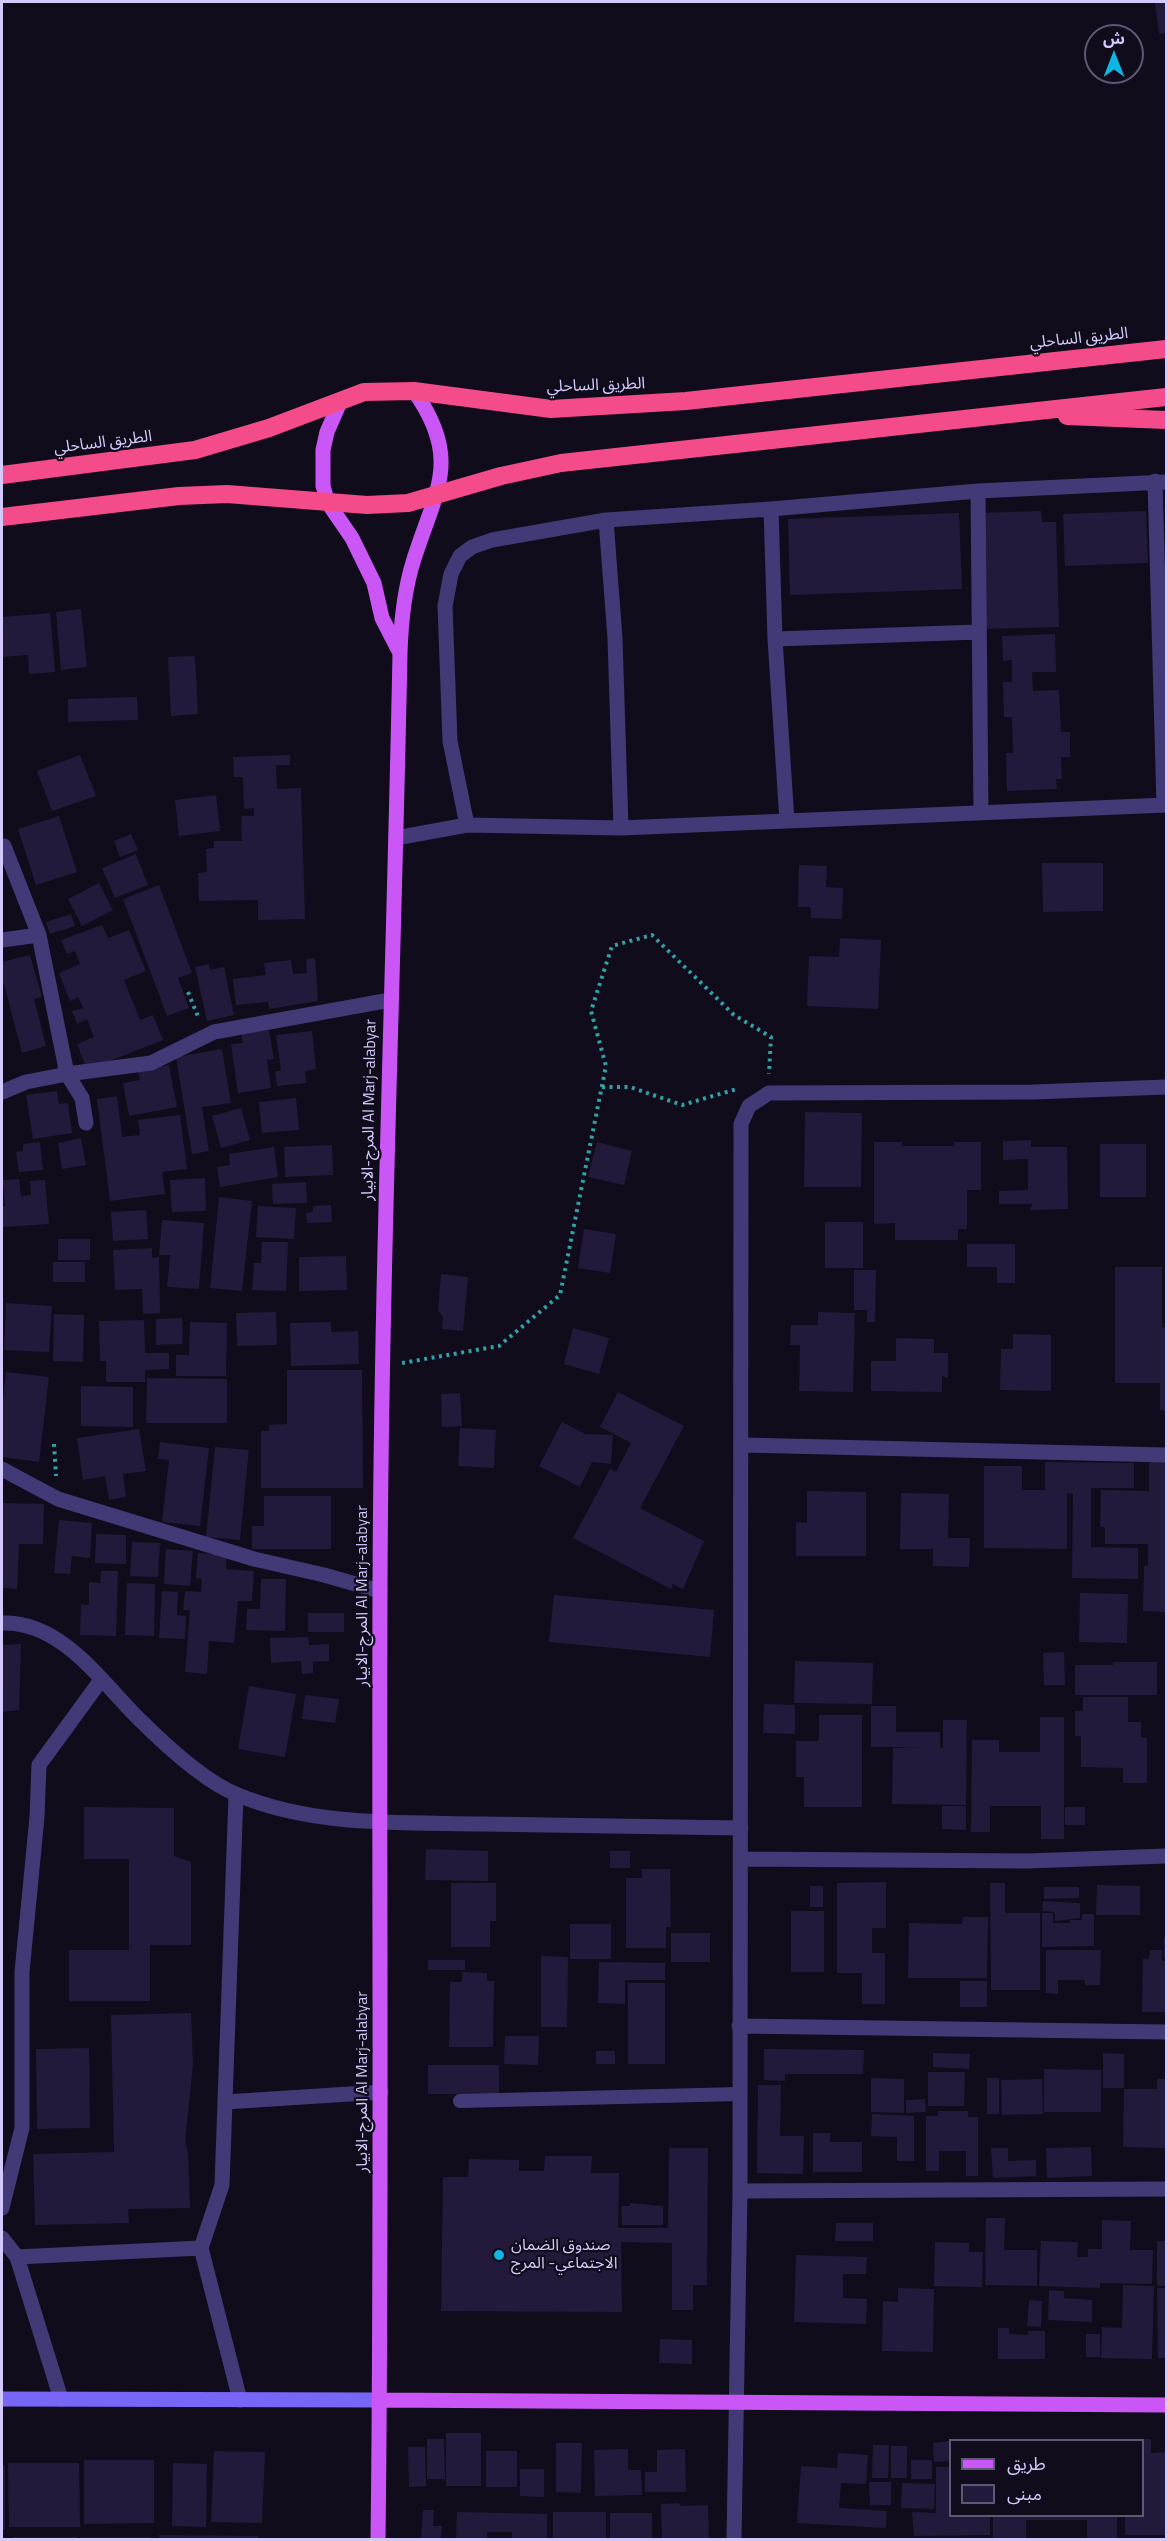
<!DOCTYPE html>
<html>
<head>
<meta charset="utf-8">
<style>
  body { margin:0 }
  #map { position:relative; width:1168px; height:2541px; overflow:hidden; background:#100c1b; font-family:"Titillium Web","Noto Sans Arabic",sans-serif }
  canvas { display:block }
  .frame { position:absolute; inset:0; border:3px solid #d4c9fc; pointer-events:none }
  .legend { position:absolute; left:949px; top:2439px; width:195px; height:78px; box-sizing:border-box; background:#100c1b; border:2px solid #5e5875; margin:0; padding:8px 10px; list-style:none; font-size:18px; color:#d4c9fc }
  .legend li { display:flex; align-items:center; gap:12px; height:30px }
  .legend b { width:30px; border:2px solid #5e5875 }
  .north { position:absolute; left:1084px; top:24px; width:60px; height:60px; box-sizing:border-box; background:#100c1b; border:2px solid #5e5875; border-radius:50%; rotate:0deg; font-size:16px; font-weight:700; line-height:24px; text-align:center; color:#d4c9fc }
  .north::after { content:''; display:block; margin:auto; width:21px; height:27px; background:#0eb7e3; clip-path:polygon(50% 0,100% 100%,50% 72%,0 100%) }
</style>
</head>
<body>
<div id="map">
<canvas width="1168" height="2541"></canvas>
<div class="frame"></div>
<ul class="legend">
<li><b style="height:8px;background:#ca57f5"></b>طريق</li>
<li><b style="height:16px;background:#23193a"></b>مبنى</li>
</ul>
<div class="north">ش</div>
</div>
<script>
const ctx = document.querySelector('canvas').getContext('2d');
ctx.lineJoin = 'round';
function fill(path, color) { ctx.fillStyle = color; ctx.fill(path, 'evenodd'); }
function trace(path, color, width, dash) { ctx.strokeStyle = color; ctx.lineWidth = width; ctx.lineCap = dash ? 'butt' : 'round'; ctx.setLineDash(dash || []); ctx.stroke(path); }
function write(font, color, halo, rows, align = 'center') {
  ctx.font = font + ' "Titillium Web","Noto Sans Arabic",sans-serif'; ctx.lineWidth = 4.5; ctx.setLineDash([]); ctx.textBaseline = 'middle'; ctx.strokeStyle = halo; ctx.fillStyle = color; for (const [text, x, y, turn = 0] of rows) {
    ctx.save(); ctx.translate(x, y); ctx.rotate((+turn || 0) * Math.PI / 180); ctx.textAlign = isNaN(turn) ? turn : align; if (halo) ctx.strokeText(text, 0, 0); ctx.fillText(text, 0, 0); ctx.restore();
  }
}
const building = new Path2D(`
  M1155,2H1166V33L1159,34Z
  M1041,511L1042,522H1056L1059,627L985,629L981,513Z
  M1146,511L1148,563L1065,566L1063,514Z
  M959,513L962,589L790,595L788,519Z
  M81,609L87,667L61,670L56,612Z
  M50,613L55,672L29,674L28,655L2,657V617Z
  M1055,634L1056,672H1032L1033,691L1059,690L1061,732H1070V757H1061L1062,779H1056L1057,789L1007,791L1006,753H1013L1012,717H1004L1003,682H1012V660L1003,661L1002,636Z
  M195,656L198,714L171,716L168,657Z
  M137,697L138,720L68,722V699Z
  M80,755L96,796L52,811L37,771Z
  M290,755V765H276L277,789L301,788L305,919L258,920V900L199,901L198,873L207,872L206,849L214,848V841H242L241,816H254V808L244,809L243,777H234L233,757Z
  M216,795L220,831L179,836L175,800Z
  M59,816L77,872L36,885L18,829Z
  M131,834L138,850L120,857L114,841Z
  M136,854L148,885L115,898L102,868Z
  M1042,863H1103V911L1043,912Z
  M799,865L827,866L826,887L843,888L842,919L811,918V907H798Z
  M99,883L113,910L82,926L68,899Z
  M159,885L192,973L178,978L189,1008L167,1016L123,899Z
  M71,914L75,926L50,934L46,922Z
  M102,925L108,938L129,930L146,971L124,980L140,1020L153,1015L163,1040L87,1070L77,1044L94,1037L87,1019L77,1024L72,1011L83,1008L78,997L70,1001L59,973L80,964L75,951L67,954L61,940Z
  M840,938L881,940L878,1009L807,1006L809,956L839,957Z
  M30,955L42,997L34,999L46,1046L22,1053L4,984L2,985V962Z
  M315,958L318,1001L269,1009L268,1002L236,1005L233,979L266,975L264,963L291,960L293,974L307,973L306,959Z
  M209,964L210,970L224,967L234,1015L207,1021L195,967Z
  M269,1030L274,1059L267,1060L271,1088L238,1093L231,1044L243,1043L241,1034Z
  M312,1031L316,1069L305,1071L306,1083L277,1086L275,1071H281L276,1035Z
  M222,1049L231,1103L202,1107L209,1151L192,1154L176,1057Z
  M169,1065L177,1107L129,1116L123,1083L140,1080L138,1071Z
  M57,1091L59,1104L68,1103L72,1133L33,1139L26,1095Z
  M117,1096L122,1137L140,1135L138,1120L180,1115L187,1169L162,1172L165,1194L110,1201L97,1099Z
  M296,1098L299,1130L262,1133L259,1102Z
  M241,1108L250,1140L221,1148L212,1116Z
  M805,1112L862,1113L861,1187H804Z
  M81,1138L86,1165L62,1169L58,1143Z
  M1031,1140V1147H1067L1068,1209L1030,1210L1032,1204H999V1191L1028,1190V1159L1003,1160V1141Z
  M40,1142L43,1170L19,1172L16,1152L23,1151V1144Z
  M597,1142L632,1151L624,1185L588,1177Z
  M874,1142H902V1146H954V1142H981V1190H967V1229H958V1240H895V1223L874,1224Z
  M1100,1144H1146V1197H1100Z
  M332,1145L333,1175L285,1177L284,1147Z
  M274,1147L278,1177L220,1187L217,1167L230,1165L229,1154Z
  M205,1178L206,1211L172,1212L170,1180Z
  M19,1179L21,1196L31,1195L30,1181L45,1180L49,1224L2,1227V1206H5L3,1180Z
  M306,1182L307,1203L273,1204L272,1184Z
  M219,1197L252,1201L242,1291L210,1288Z
  M331,1205L332,1222L307,1223L306,1213L313,1212V1206Z
  M258,1206L296,1208L294,1239L256,1237Z
  M146,1210L148,1239L113,1241L111,1212Z
  M162,1220L204,1223L199,1289L167,1287L170,1255H159Z
  M825,1222H863V1268H825Z
  M584,1229L616,1234L610,1273L578,1268Z
  M58,1239H90V1260H58Z
  M262,1242H288L286,1291L252,1290L254,1263H261Z
  M967,1244H1015V1283H997V1267H967Z
  M152,1248V1258L159,1257L160,1313L143,1314L142,1289L115,1290L113,1250Z
  M346,1256L347,1290L299,1291V1257Z
  M53,1262H85V1282H53Z
  M1115,1267H1162V1327H1166V1411L1160,1410V1383H1115Z
  M854,1270H876L875,1322H867V1310H854Z
  M441,1274L468,1277L463,1331L442,1329L443,1317L438,1311Z
  M6,1303L52,1306L49,1352L4,1350Z
  M276,1312L277,1345L237,1346L236,1313Z
  M818,1312L855,1313L853,1392L799,1391L800,1345H790L791,1325H818Z
  M54,1314L84,1315L83,1362L53,1361Z
  M182,1318L183,1344L156,1345V1319Z
  M144,1320L145,1353H169V1369L145,1370V1382H106V1361H100L99,1321Z
  M190,1322L227,1323L226,1376H176V1355H189Z
  M331,1322V1332L358,1331L359,1364L291,1366L290,1323Z
  M573,1328L609,1338L599,1374L564,1364Z
  M1013,1334L1051,1335V1391L1000,1390L1001,1349H1013Z
  M896,1338L934,1339V1353H948V1378L942,1376V1392L871,1391V1361H896Z
  M287,1370H362L363,1488H261V1431H269V1425L287,1424Z
  M6,1372L49,1377L39,1462L2,1457V1409Z
  M147,1378L227,1379V1423H146Z
  M81,1386L133,1387V1427L81,1426Z
  M618,1392L684,1426L640,1508L704,1541L683,1589L673,1584L671,1589L573,1538L610,1469L616,1472L631,1443L600,1427Z
  M460,1393L462,1426L442,1427L441,1394Z
  M562,1422L585,1434L613,1435L611,1464L592,1462L580,1487L539,1466Z
  M460,1428L496,1430L494,1468L458,1466Z
  M139,1429L146,1471L123,1474L126,1497L109,1500L105,1476L83,1480L77,1438Z
  M160,1442L209,1448L200,1526L162,1522L169,1460L158,1459Z
  M215,1447L249,1450L240,1540L206,1537Z
  M1045,1462L1134,1463V1488H1091V1547L1138,1548V1579L1072,1578L1073,1494L1067,1493V1549L984,1548V1466H1022V1490H1045Z
  M1149,1462H1166V1612L1143,1611L1144,1566H1148V1544H1105V1528L1100,1526L1101,1490L1149,1491Z
  M807,1491L866,1492V1556H796V1522L807,1523Z
  M901,1493L949,1494L948,1538H970L969,1567L933,1566V1549H900Z
  M264,1496H331V1549H252V1526H264Z
  M2,1503L44,1504L43,1544H19L17,1589L2,1588Z
  M59,1520L92,1523L90,1558L72,1556L70,1574L54,1573Z
  M96,1534L126,1535V1564L95,1563Z
  M132,1542L160,1543L158,1577L130,1576Z
  M166,1549L193,1551L190,1586L164,1584Z
  M198,1553L227,1555L226,1569L254,1571L252,1601H238L234,1643L209,1641L207,1674L185,1672L190,1610H183L185,1591L201,1592L202,1579L196,1578Z
  M101,1571H118L116,1636L80,1635L81,1604L89,1605V1582L100,1583Z
  M261,1579H286L285,1631L246,1630L247,1609H260Z
  M127,1583L155,1584L154,1636L125,1635Z
  M162,1591L178,1592L177,1615L186,1616L185,1639L159,1638Z
  M1080,1593L1128,1594L1127,1643L1079,1642Z
  M554,1595L714,1610L710,1657L549,1642Z
  M308,1613H344V1632H308Z
  M308,1637L309,1645L329,1644V1661L313,1662V1673L302,1674L301,1661L271,1663L270,1638Z
  M21,1644L19,1710L2,1712V1645Z
  M1064,1652L1065,1685H1044L1043,1653Z
  M795,1661L873,1663L872,1704L794,1703Z
  M1113,1662H1157V1695H1075V1665H1113Z
  M249,1686L296,1694L285,1757L238,1749Z
  M305,1695L339,1699L335,1723L302,1719Z
  M1083,1697H1128V1722H1141V1737L1147,1738V1783H1123V1768L1081,1767V1736H1075V1711H1083Z
  M764,1704L795,1705V1734L763,1733Z
  M871,1706H896V1732H940V1748H943V1720H967L966,1805L892,1804L893,1748L921,1747H871Z
  M819,1715H862V1807H804V1777H796V1741H819Z
  M1040,1717H1064V1839H1041V1806H990V1832H971L972,1740H999V1752H1040Z
  M942,1806H966V1830L942,1829Z
  M84,1807L174,1808V1856L191,1862V1945H150V2001H69V1950H129V1859H84Z
  M1065,1807H1085V1825H1065Z
  M426,1849L488,1851V1881L425,1880Z
  M610,1851H630V1868H610Z
  M642,1869H670L671,1927H666V1948H626V1878H642Z
  M886,1882V1928H872V1953H885V2004H862V1973H837V1883Z
  M451,1883H496V1921H490V1947H451Z
  M990,1883H1005V1913H1040V1990H991Z
  M1097,1885L1140,1886V1915H1096Z
  M810,1886H823V1907H810Z
  M1044,1887H1079V1898L1044,1899Z
  M1043,1901L1080,1903V1918L1055,1921V1912L1042,1911Z
  M791,1911H824V1972H791Z
  M1042,1913H1053V1923H1070V1920H1082V1914H1094V1946L1042,1947Z
  M963,1917H988L987,1978H908L909,1923L962,1924Z
  M570,1924H611V1959H570Z
  M671,1933H710V1962H671Z
  M1164,1937H1166V1959H1164Z
  M1046,1950H1101L1100,1985H1085V1980H1058V1994L1046,1993Z
  M1150,1950H1162V1961H1166V2012H1142L1143,1959H1149Z
  M541,1956L568,1957L567,2027H541Z
  M428,1960H465V1970H428Z
  M599,1962L665,1963V1980H625V2004L598,2003Z
  M462,1972L487,1973V1981H494L493,2047H449L450,1982H462Z
  M960,1981H987V2007H960Z
  M628,1983H665V2064H628Z
  M191,2013L193,2065L185,2142L188,2152L190,2208L128,2209L129,2223L35,2225L33,2154L114,2152L111,2015Z
  M505,2036H539L538,2065L504,2064Z
  M89,2048L90,2128L37,2129L36,2049Z
  M764,2049L864,2050L863,2074H785V2081L764,2080Z
  M596,2051H615V2064H596Z
  M933,2053L970,2054L969,2069L933,2067Z
  M1103,2053L1124,2054V2088H1103Z
  M428,2065H499V2094H428Z
  M1044,2069L1101,2070V2112H1044Z
  M928,2072H965L964,2106H928Z
  M871,2078L904,2079V2113L871,2112Z
  M987,2078H999V2114H987Z
  M1042,2079L1043,2114L1002,2115L1001,2080Z
  M1157,2079H1166V2148L1123,2147L1124,2089H1157Z
  M758,2085H781L780,2136H804L803,2174L757,2173Z
  M925,2099L926,2112L906,2113V2100Z
  M938,2111H968V2117H978V2176H966V2151H939V2171H926V2116H938Z
  M872,2114L914,2116V2161H897V2137L871,2136Z
  M813,2133H830V2142H862V2172H813Z
  M1091,2147L1092,2176L1047,2178L1046,2148Z
  M669,2148H708L707,2285H693V2310H672V2243L621,2242L622,2312L441,2311L443,2177H468L469,2159L519,2160V2171H544L545,2156H592L591,2173H619L618,2228H668Z
  M991,2148H1008V2161L1036,2160V2176L993,2178Z
  M630,2203L663,2206V2225H622L621,2206H630Z
  M986,2218H1005L1004,2250H1037V2286L985,2285Z
  M1102,2220L1131,2221L1130,2250H1153L1152,2284L1100,2283V2288L1039,2286L1041,2241L1078,2242L1077,2257H1088V2249H1102Z
  M836,2223H873V2241H835Z
  M1157,2241H1166V2286H1157Z
  M935,2242L969,2243V2252H983L982,2287L934,2286Z
  M796,2255L867,2257L866,2274H843V2298L867,2299L866,2324L794,2322Z
  M1123,2285L1154,2286L1152,2359L1101,2358L1102,2327L1122,2328Z
  M898,2288L934,2289L933,2352L882,2351L883,2301L898,2302Z
  M1157,2288H1166V2358H1158Z
  M1049,2290L1064,2291V2298L1092,2300V2322L1048,2320Z
  M1029,2300L1042,2301L1041,2327L1027,2326Z
  M998,2328H1009V2334L1028,2335V2331H1045V2359H998Z
  M1086,2334H1100V2357H1086Z
  M660,2339L692,2340V2364L659,2363Z
  M446,2433H481V2486H446Z
  M427,2439H444L445,2479H427Z
  M1142,2439H1151V2453L1166,2452V2535H1125V2516H1142Z
  M949,2441L950,2461L934,2462L933,2443Z
  M556,2443H582L581,2493L556,2492Z
  M873,2445H889L888,2478H872Z
  M891,2446H907V2478H891Z
  M408,2447H425L426,2486L409,2487Z
  M628,2449V2470H641L642,2495L595,2496L594,2450Z
  M685,2449L686,2492H645V2472H657V2450Z
  M214,2451L265,2452L262,2523L211,2522Z
  M486,2451H517V2487H486Z
  M838,2453L868,2455L866,2484L841,2483L839,2508L887,2511L886,2528L797,2523L801,2466L837,2468Z
  M84,2460H154V2523L84,2524Z
  M911,2460H932V2479H911Z
  M8,2463H79L80,2527H9Z
  M173,2463L207,2464L206,2527L172,2526Z
  M2,2466H5V2530H2Z
  M936,2467H950V2516H990V2535L914,2536L912,2512L936,2513Z
  M520,2469H544V2497L520,2496Z
  M869,2482H891V2505H870Z
  M902,2483L935,2484L934,2509L901,2508Z
  M678,2503L681,2506L708,2505L709,2540H662L661,2504Z
  M423,2510H434L433,2526H442L441,2540H421Z
  M457,2512L547,2514V2540H512V2532H487V2540H456Z
  M553,2512H606V2540H553Z
  M610,2513H652V2540H610Z
  M993,2516H1117V2539L1087,2540V2520H1026V2538H993Z
  M159,2535L258,2536V2540H159Z
  M13,2537H77V2540H13Z
  M80,2537H151V2540H80Z`);
const path = new Path2D(`
  M188,992L199,1019
  M602,1087H630L682,1105L737,1089
  M402,1363L499,1346L560,1295L606,1066L591,1011L612,946L652,935L734,1015L771,1037L769,1074
  M54,1444L56,1476`);
const lane = new Path2D(`
  M460,2101L739,2094`);
const street = new Path2D(`
  M1155,481L1164,805
  M978,491L981,813
  M771,509L775,639L787,821
  M606,520L615,638L621,828
  M775,639L979,632
  M467,825L450,741L445,606L451,574L460,556L472,547L492,540L606,520L771,509L978,491L1166,482
  M396,838L467,825L621,828L1166,805
  M4,846L39,935L67,1074L82,1098L86,1123
  M2,940L39,935
  M2,1092L26,1082L67,1074L151,1063L214,1032L390,1000
  M743,1445L1166,1455
  M2,1469L58,1499L254,1559L324,1575L380,1591
  M2,1623C61,1621 100,1680 138,1718C163,1743 205,1782 238,1795C315,1827 402,1822 483,1824C569,1825 655,1827 741,1828
  M741,1859L1028,1861L1166,1856
  M739,2026L1166,2032
  M225,2102L381,2092
  M740,2191L1166,2189
  M2,2208L22,2128V1972L37,1817L39,1765L101,1680
  M2,2238L17,2257L61,2399
  M201,2248L240,2400
  M17,2257L201,2248L222,2185L236,1795
  M734,2540L740,2191L741,1124L749,1106L769,1093L1033,1092L1166,1087`);
const secondary = new Path2D(`
  M2,2399L380,2400`);
const primary = new Path2D(`
  M341,400L327,432L323,450V486L328,503L352,538L374,583L382,618L399,651
  M380,2400L1166,2405
  M378,2540C382,2223 379,1908 380,1592C381,1279 394,966 400,653C401,621 404,590 414,559C436,490 462,459 414,391`);
const highway = new Path2D(`
  M1067,416L1166,420
  M2,475L195,450L269,428L364,392L414,391L551,409L686,401L1166,349
  M2,517L179,496L227,494L367,505L408,503L501,476L561,463L1166,397`);
const markers = [
  [499,2255,6,"#0eb7e3"]
];
const streetNames = [
  ["الطريق الساحلي",1079,339,-6],
  ["الطريق الساحلي",596,386,-2],
  ["الطريق الساحلي",103,443,-7],
  ["المرج-الابيار Al Marj-alabyar",370,1110,-89],
  ["المرج-الابيار Al Marj-alabyar",363,1596,-90],
  ["المرج-الابيار Al Marj-alabyar",363,2082,-90]
];
const poiNames = [
  ["صندوق الضمان",511,2246],
  ["الاجتماعي- المرج",511,2264]
];
fill(building, '#23193a');
trace(path, '#33a0a5', 4, [3, 4.5]);
trace(lane, '#423a77', 14);
trace(street, '#423a77', 15);
trace(secondary, '#7866f6', 15);
trace(primary, '#ca57f5', 15);
trace(highway, '#f44b8a', 18);
for (const [x, y, r, color] of markers) { const dot = new Path2D(); dot.arc(x, y, r, 0, 2 * Math.PI); ctx.fillStyle = color; ctx.fill(dot); trace(dot, '#100c1b', 2); }
write('16px', '#d4c9fc', '#100c1b', streetNames);
write('16px', '#d4c9fc', '#100c1b', poiNames, 'left');
</script>
</body>
</html>
